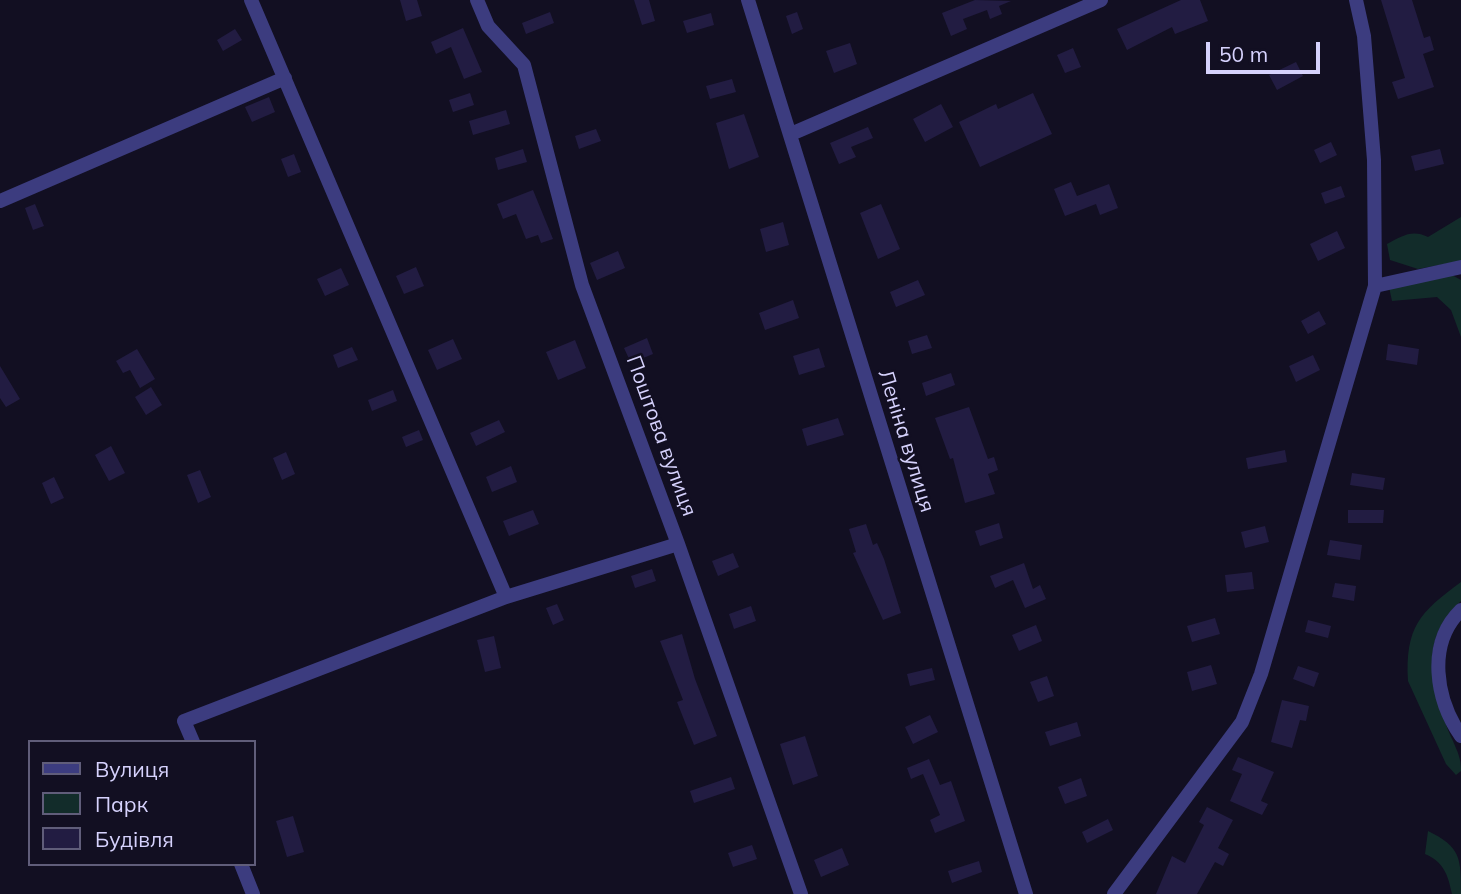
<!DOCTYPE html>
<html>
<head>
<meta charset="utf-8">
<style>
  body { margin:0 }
  #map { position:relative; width:1461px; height:894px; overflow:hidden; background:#120f22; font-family:Mulish,sans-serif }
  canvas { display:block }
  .legend { position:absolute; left:28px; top:740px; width:228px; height:126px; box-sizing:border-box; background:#120f22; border:2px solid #605d7a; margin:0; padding:9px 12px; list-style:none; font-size:21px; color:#d6d2fd }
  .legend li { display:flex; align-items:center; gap:14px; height:35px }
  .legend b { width:35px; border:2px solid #605d7a }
  .scale { position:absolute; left:1206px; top:42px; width:114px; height:32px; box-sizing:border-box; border:4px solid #d6d2fd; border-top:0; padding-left:9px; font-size:21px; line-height:24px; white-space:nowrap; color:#d6d2fd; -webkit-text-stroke:5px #120f22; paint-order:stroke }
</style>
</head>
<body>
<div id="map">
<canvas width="1461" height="894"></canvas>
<ul class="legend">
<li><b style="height:9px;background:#3c3c7f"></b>Вулиця</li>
<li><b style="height:19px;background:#122c2a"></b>Парк</li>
<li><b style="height:19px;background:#221c42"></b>Будівля</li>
</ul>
<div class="scale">50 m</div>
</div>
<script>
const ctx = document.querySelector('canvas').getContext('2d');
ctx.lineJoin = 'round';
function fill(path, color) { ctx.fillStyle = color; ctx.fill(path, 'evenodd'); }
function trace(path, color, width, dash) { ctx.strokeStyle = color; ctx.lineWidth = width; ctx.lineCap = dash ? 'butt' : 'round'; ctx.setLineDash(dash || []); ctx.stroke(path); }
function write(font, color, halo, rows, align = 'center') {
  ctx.font = font + ' Mulish,sans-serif'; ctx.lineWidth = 5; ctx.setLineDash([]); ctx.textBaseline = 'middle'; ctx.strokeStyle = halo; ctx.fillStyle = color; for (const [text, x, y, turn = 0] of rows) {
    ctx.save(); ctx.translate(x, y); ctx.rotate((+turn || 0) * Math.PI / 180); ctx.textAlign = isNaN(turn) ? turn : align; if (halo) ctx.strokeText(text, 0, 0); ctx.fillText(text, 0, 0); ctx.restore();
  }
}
const green = new Path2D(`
  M1461,217V261L1418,269L1390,260L1387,244C1402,236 1412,229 1428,237Z
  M1450,274L1461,280V337L1451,310L1437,297L1392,301L1389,287Z
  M1461,582V601C1416,640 1432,693 1453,741C1458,753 1461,758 1461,771L1456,775L1446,764L1408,681C1405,627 1420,612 1461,582Z
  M1428,831C1461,847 1461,858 1461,894H1452C1448,875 1444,862 1425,854Z`);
const building = new Path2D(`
  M400,0H417L422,16L406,21Z
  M634,0H649L655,21L642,25Z
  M975,0L1011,1L999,6L1002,14L990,19L987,10L963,19L967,29L951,36L942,13Z
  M1181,0H1200L1208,21L1175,34L1172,27L1127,50L1117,29Z
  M1381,0H1412L1424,38L1430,36L1434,50L1423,54L1434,87L1398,99L1392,82L1405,78Z
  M550,12L554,23L526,34L522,23Z
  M797,12L803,29L792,34L786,16Z
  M711,13L714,25L687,33L683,21Z
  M463,28L482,72L464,79L451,47L436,54L431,42Z
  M235,29L242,40L223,51L217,40Z
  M850,43L857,64L834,73L826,51Z
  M1073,48L1081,67L1065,73L1057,55Z
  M1296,62L1303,76L1277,90L1269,75Z
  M732,79L736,92L710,99L706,86Z
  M470,93L474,105L453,112L449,100Z
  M1033,93L1052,134L980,167L959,122L996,104L998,109Z
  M269,97L275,112L252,122L245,107Z
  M941,104L953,127L925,142L913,119Z
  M506,110L510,124L473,135L469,121Z
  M744,114L759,157L729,169L716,123Z
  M868,127L873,138L851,147L856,157L839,164L830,143Z
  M596,129L601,141L579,149L575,136Z
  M1331,142L1337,155L1320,163L1314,150Z
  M523,149L527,162L498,170L495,158Z
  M1440,149L1444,164L1415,171L1411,156Z
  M294,154L301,172L288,177L281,159Z
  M1071,182L1077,196L1109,184L1118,208L1100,215L1096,204L1065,216L1054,189Z
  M1341,186L1345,197L1325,204L1321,193Z
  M533,190L553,239L541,243L538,235L526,239L516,214L503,219L497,204Z
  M35,204L44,226L33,230L25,208Z
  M881,204L900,249L878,259L860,213Z
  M783,222L789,245L766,252L760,229Z
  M1337,231L1345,248L1318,261L1310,244Z
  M618,251L625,268L597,280L590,263Z
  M416,267L424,286L404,294L396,276Z
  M341,268L349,285L325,296L317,279Z
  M918,280L925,295L896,307L890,292Z
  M793,300L799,318L765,330L759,313Z
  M1319,311L1326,324L1308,334L1301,321Z
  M927,335L932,348L912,354L908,341Z
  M647,338L653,354L631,363L624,348Z
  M453,339L462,359L437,370L428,350Z
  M575,340L586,368L558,380L546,352Z
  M1388,344L1419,349L1417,365L1386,360Z
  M352,347L358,360L338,368L333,355Z
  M819,348L825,367L799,375L793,356Z
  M137,349L155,379L140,388L130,370L123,373L116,361Z
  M1313,355L1320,370L1296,382L1289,366Z
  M0,366L20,399L6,407L0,398Z
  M951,373L955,385L926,396L922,383Z
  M151,387L162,405L146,415L135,397Z
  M393,390L397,401L372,411L368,400Z
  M969,407L988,459L994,457L998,470L988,474L995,494L965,503L953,458L950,459L935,418Z
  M838,418L844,435L807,446L802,429Z
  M499,420L505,432L476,446L470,433Z
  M419,430L423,440L406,447L402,437Z
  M111,446L125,473L109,481L95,455Z
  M1285,450L1287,462L1248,469L1246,458Z
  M286,452L295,474L282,480L273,458Z
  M511,466L517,482L492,492L486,477Z
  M200,470L211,497L198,503L187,475Z
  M1352,473L1385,478L1383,490L1350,485Z
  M54,477L64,498L51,504L42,483Z
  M533,510L539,524L509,536L503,521Z
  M1348,510H1384L1383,523H1348Z
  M999,523L1003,538L980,546L975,531Z
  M866,524L873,545L877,543L884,559L901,613L883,620L853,553L856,552L849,529Z
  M1265,526L1269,542L1245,548L1241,532Z
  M1330,540L1362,545L1360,560L1327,555Z
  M733,553L739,567L718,576L712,561Z
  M1024,563L1033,589L1040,585L1046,599L1025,608L1013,580L995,588L990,576Z
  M652,569L656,581L635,588L631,576Z
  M1252,572L1254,589L1227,592L1225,575Z
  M1335,583L1356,586L1354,601L1332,597Z
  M557,604L564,620L553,625L546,608Z
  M751,606L756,621L734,629L729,614Z
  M1215,618L1220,634L1192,642L1187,626Z
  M1308,620L1331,626L1328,638L1305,632Z
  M1036,625L1042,641L1019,651L1012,635Z
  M682,634L695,679L717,736L694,745L677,702L683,700L660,641Z
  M494,636L501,668L485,672L477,640Z
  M1211,665L1217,684L1192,691L1187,672Z
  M1298,666L1319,673L1314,687L1293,679Z
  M932,668L935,680L910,686L907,674Z
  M1047,676L1054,696L1038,702L1030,682Z
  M1282,700L1309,706L1306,721L1300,720L1292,748L1271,742Z
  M930,715L938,732L913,744L905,727Z
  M1077,722L1081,736L1050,746L1045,732Z
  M805,736L818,776L793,785L780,744Z
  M1238,757L1274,772L1261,801L1268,804L1262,815L1230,801L1242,774L1232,770Z
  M929,759L940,785L951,781L965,821L935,833L930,820L940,815L923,774L911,779L907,768Z
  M731,777L735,789L694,803L690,791Z
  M1081,778L1087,796L1065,804L1058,787Z
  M1207,807L1233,820L1218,848L1229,854L1223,866L1215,862L1197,894H1156L1172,856L1185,863L1204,825L1199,822Z
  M293,816L304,852L287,857L276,821Z
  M1108,819L1113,830L1087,843L1082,832Z
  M752,845L757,859L733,867L728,853Z
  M842,848L849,865L821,877L814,860Z
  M979,861L982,872L952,883L948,871Z`);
const minor = new Path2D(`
  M251,0L506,597
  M477,0L488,26L524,65L582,285L678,544L801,894
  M748,0L1026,894
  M791,134L1101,0
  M0,201L285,78
  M1375,286L1461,267
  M1461,610C1426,644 1436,700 1461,736
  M193,742L184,721L506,597L678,544
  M241,864L253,894
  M1114,894L1242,722L1261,674L1375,286L1374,160L1364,36L1356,0`);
const streetNames = [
  ["Поштова вулиця",661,436,70],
  ["Леніна вулиця",906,441,73]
];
fill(green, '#122c2a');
fill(building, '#221c42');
trace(minor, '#3c3c7f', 14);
write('21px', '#d6d2fd', '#120f22', streetNames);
</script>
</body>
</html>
